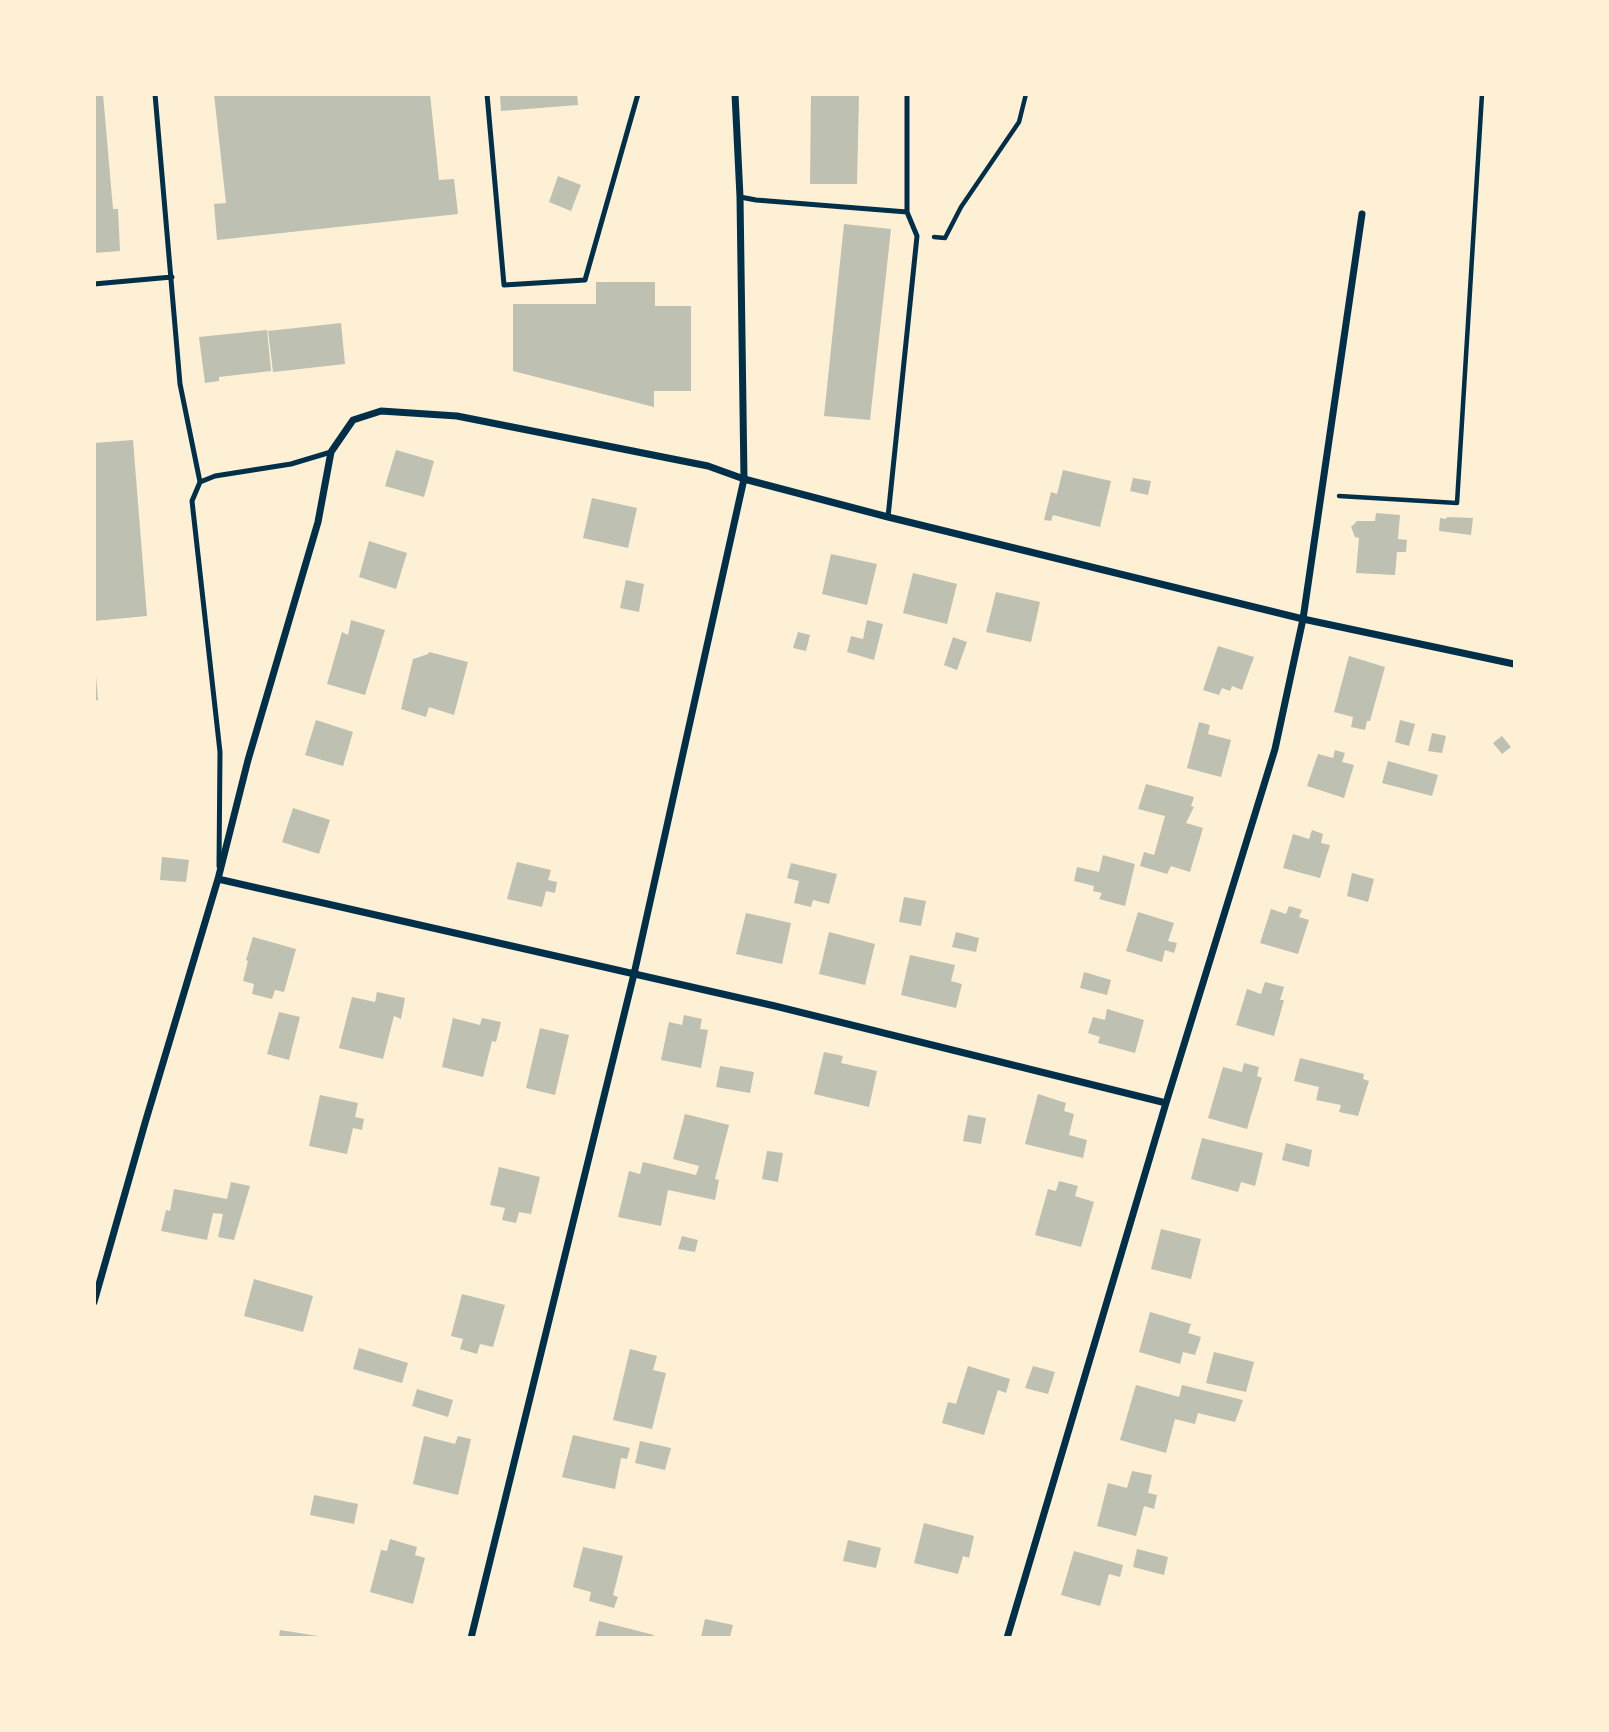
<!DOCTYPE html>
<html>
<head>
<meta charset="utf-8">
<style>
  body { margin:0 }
  #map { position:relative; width:1609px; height:1732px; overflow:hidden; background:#fdf0d5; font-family:Lato,sans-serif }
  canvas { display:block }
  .frame { position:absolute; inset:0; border:96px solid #fdf0d5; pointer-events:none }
</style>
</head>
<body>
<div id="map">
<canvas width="1609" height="1732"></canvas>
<div class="frame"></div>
</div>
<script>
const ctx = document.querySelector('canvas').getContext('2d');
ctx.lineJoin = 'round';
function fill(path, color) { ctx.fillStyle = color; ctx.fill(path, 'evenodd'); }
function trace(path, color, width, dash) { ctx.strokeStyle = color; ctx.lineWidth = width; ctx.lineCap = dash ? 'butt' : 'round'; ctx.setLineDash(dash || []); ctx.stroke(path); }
const building = new Path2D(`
  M94,94H103L113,209H118L120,251L94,253Z
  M214,94H430L439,180L454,179L458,214L217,240L214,204L226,203Z
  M500,94H577L578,105L501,111Z
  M811,94H859L857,184H810Z
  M558,176L581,185L571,211L549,202Z
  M844,224L891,229L870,420L824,416Z
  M596,282H655V306H691V391H654V407L513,371V304H596Z
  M341,323L345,364L273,372L268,331Z
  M267,330L271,371L219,377V381L205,383L199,337Z
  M133,440L147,616L94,621V443Z
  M396,450L434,461L424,497L385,486Z
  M1063,470L1111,481L1100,527L1053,515L1051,521L1044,520L1051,492L1057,494Z
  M1133,478L1151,481L1148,495L1130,491Z
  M592,498L637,508L628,548L583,538Z
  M1376,513L1400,515L1398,539L1407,540L1406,552H1397L1395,575L1356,573L1359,538L1355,537L1351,527L1357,521H1375Z
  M1447,517L1473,518L1471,535L1439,531L1440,518L1446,519Z
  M369,541L407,553L396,589L359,577Z
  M831,554L877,564L867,605L822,594Z
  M913,573L957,584L947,624L903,613Z
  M626,580L644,584L639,612L620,608Z
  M996,592L1040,602L1031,642L986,632Z
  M351,620L385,630L365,695L327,684L342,632L348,635Z
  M867,620L883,624L874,660L847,652L851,636L863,639Z
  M798,632L810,635L806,651L793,648Z
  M953,637L967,642L957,670L944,665Z
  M1218,646L1254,657L1242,690L1232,686L1230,691L1222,688L1219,695L1203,690Z
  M429,652L468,662L454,715L429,707L426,717L401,709L413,659L428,654Z
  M1349,656L1385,667L1370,721H1367L1365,730L1351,727L1353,717L1334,712Z
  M94,676H96L98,700L94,701Z
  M316,720L353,732L343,766L305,755Z
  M1400,720L1415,724L1409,746L1395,742Z
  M1199,722L1210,725L1208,734L1231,740L1221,777L1187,768Z
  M1432,733L1446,736L1442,753L1428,751Z
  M1502,736L1511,747L1502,754L1493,743Z
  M1335,750L1345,753L1342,762L1354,765L1344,798L1307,786L1318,754L1333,758Z
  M1388,761L1438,775L1432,796L1382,783Z
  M1146,784L1194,797L1191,806L1194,807L1186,823L1203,828L1190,872L1171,866L1167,874L1140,866L1144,852L1154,855L1165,816L1138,809Z
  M293,808L330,820L319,854L282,842Z
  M1312,830L1323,834L1321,843L1330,845L1320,878L1283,868L1293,834L1309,839Z
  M1103,855L1135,864L1125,906L1099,899L1102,893L1093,891L1094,886L1074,881L1077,867L1099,872Z
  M162,857L189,860L186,882L160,880Z
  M517,862L551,870L548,880L557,882L555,893L546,891L542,907L507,899Z
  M791,863L837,874L829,904L813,900L811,907L794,903L799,881L787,878Z
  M1352,873L1374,879L1368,902L1347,896Z
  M904,897L926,901L921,926L899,922Z
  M1289,906L1302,910L1299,917L1309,920L1298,954L1260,943L1271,909L1286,914Z
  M1138,912L1174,923L1168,941L1177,943L1174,953L1165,950L1162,962L1126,951Z
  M746,913L791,923L782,964L736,954Z
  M829,932L875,944L865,985L819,974Z
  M956,932L979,938L976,952L952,947Z
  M253,937L296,949L284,992L275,990L272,999L252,994L254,984L243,981L248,961L246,960Z
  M910,955L955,965L951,981L962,984L956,1008L901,995Z
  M1084,972L1111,980L1107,995L1080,988Z
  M1265,982L1284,987L1280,1000H1284L1274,1036L1236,1025L1247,989L1261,994Z
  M377,992L405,998L401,1019L394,1016L383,1059L339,1048L352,997L375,1002Z
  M1107,1009L1144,1020L1135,1053L1098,1043L1100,1037L1088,1033L1093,1017L1105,1020Z
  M279,1012L300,1017L289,1060L267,1054Z
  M684,1015L702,1019L700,1029L708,1030L701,1068L661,1060L669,1022L682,1025Z
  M453,1018L480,1025L482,1018L501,1022L496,1042L492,1041L483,1077L442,1067Z
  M540,1028L569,1035L555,1095L526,1088Z
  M824,1052L843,1056L841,1063L877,1071L869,1107L814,1094Z
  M1300,1058L1364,1074L1363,1079L1369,1081L1358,1116L1339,1112L1341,1105L1316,1100L1319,1087L1294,1081Z
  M1244,1063L1259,1067L1257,1076L1262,1078L1247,1129L1208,1118L1223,1067L1242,1072Z
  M720,1066L754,1072L750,1093L716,1087Z
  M1038,1094L1066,1103L1064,1111L1074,1114L1069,1135L1087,1140L1083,1158L1025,1144Z
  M320,1095L358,1103L355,1117L364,1119L362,1130L353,1128L347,1154L309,1146Z
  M685,1114L729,1125L715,1179L719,1180L715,1200L668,1190L661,1226L618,1217L629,1171L640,1174L643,1162L696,1175L699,1166L673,1159Z
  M968,1115L986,1118L981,1144L963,1141Z
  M1202,1138L1263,1153L1255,1186L1241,1182L1238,1192L1191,1179Z
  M1286,1143L1312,1150L1309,1167L1282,1160Z
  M767,1151L783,1153L778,1182L762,1179Z
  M499,1167L540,1177L531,1214L519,1212L516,1223L502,1220L505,1208L490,1205Z
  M1059,1181L1078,1186L1075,1196L1094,1202L1081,1247L1035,1235L1048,1189L1056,1191Z
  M231,1182L250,1186L234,1240L218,1237L223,1214L213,1213L207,1240L161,1231L166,1210L170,1211L174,1189L227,1199Z
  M1161,1229L1201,1239L1191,1279L1151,1269Z
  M682,1236L698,1240L695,1252L678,1249Z
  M254,1279L313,1296L303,1332L244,1316Z
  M462,1294L505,1305L493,1347L480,1344L477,1354L460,1349L463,1339L451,1336Z
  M1150,1312L1191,1324L1188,1333L1201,1337L1195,1355L1183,1352L1180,1364L1139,1352Z
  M359,1348L408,1363L402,1383L353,1369Z
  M630,1349L657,1356L653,1370L666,1373L652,1429L613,1420Z
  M1214,1352L1254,1362L1246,1392L1206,1383Z
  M968,1366L1010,1379L1006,1393L998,1390L984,1435L942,1423L948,1402L956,1404Z
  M1033,1366L1055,1372L1048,1394L1025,1388Z
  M1136,1385L1179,1397L1182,1385L1243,1400L1235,1422L1198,1413L1195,1424L1175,1419L1166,1453L1120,1440Z
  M417,1389L453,1400L448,1417L412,1406Z
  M573,1435L630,1448L627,1459L621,1458L615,1489L562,1477Z
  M424,1436L455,1444L458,1436L471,1439L458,1495L413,1484Z
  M640,1441L671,1448L665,1470L635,1463Z
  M1132,1471L1152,1475L1148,1493L1157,1495L1154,1509L1144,1506L1136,1536L1097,1526L1108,1483L1127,1488Z
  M314,1495L358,1504L354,1524L310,1515Z
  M924,1523L974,1536L969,1558L963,1556L958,1574L914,1563Z
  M390,1539L417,1547L415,1555L425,1558L413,1604L370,1592L381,1550L387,1551Z
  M848,1540L881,1548L876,1568L843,1561Z
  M583,1547L623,1556L613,1595L618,1597L614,1608L589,1601L591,1592L573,1587Z
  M1137,1549L1168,1557L1164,1575L1133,1567Z
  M1074,1551L1123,1565L1120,1577L1109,1574L1100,1606L1061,1595Z
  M705,1619L733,1625L730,1637H701Z
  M599,1621L654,1635L653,1637H595Z
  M280,1630L318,1636V1637H279Z`);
const path = new Path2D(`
  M934,237L945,238L961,207L1019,122L1026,94
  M1339,496L1457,503L1482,94`);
const service = new Path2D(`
  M155,94L180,384L200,482
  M487,94L504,285L585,280L638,94
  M740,197L756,200L907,212
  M94,284L172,277
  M888,517L917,236L907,212V94
  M219,866L220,752L192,501L200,482L215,476L291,464L331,452`);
const minor = new Path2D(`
  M218,879L775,1006L1166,1103
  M94,1302L145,1123L218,879L248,760L318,522L331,452L353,420L381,411L457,416L708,466L744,479L888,517L1303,619L1514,664
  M471,1638L634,974L744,479L740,197L735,94
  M1007,1638L1166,1103L1275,749L1303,619L1362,214`);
fill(building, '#bec0b2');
trace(path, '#003049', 4.5);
trace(service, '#003049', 5);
trace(minor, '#003049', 7);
</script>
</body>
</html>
